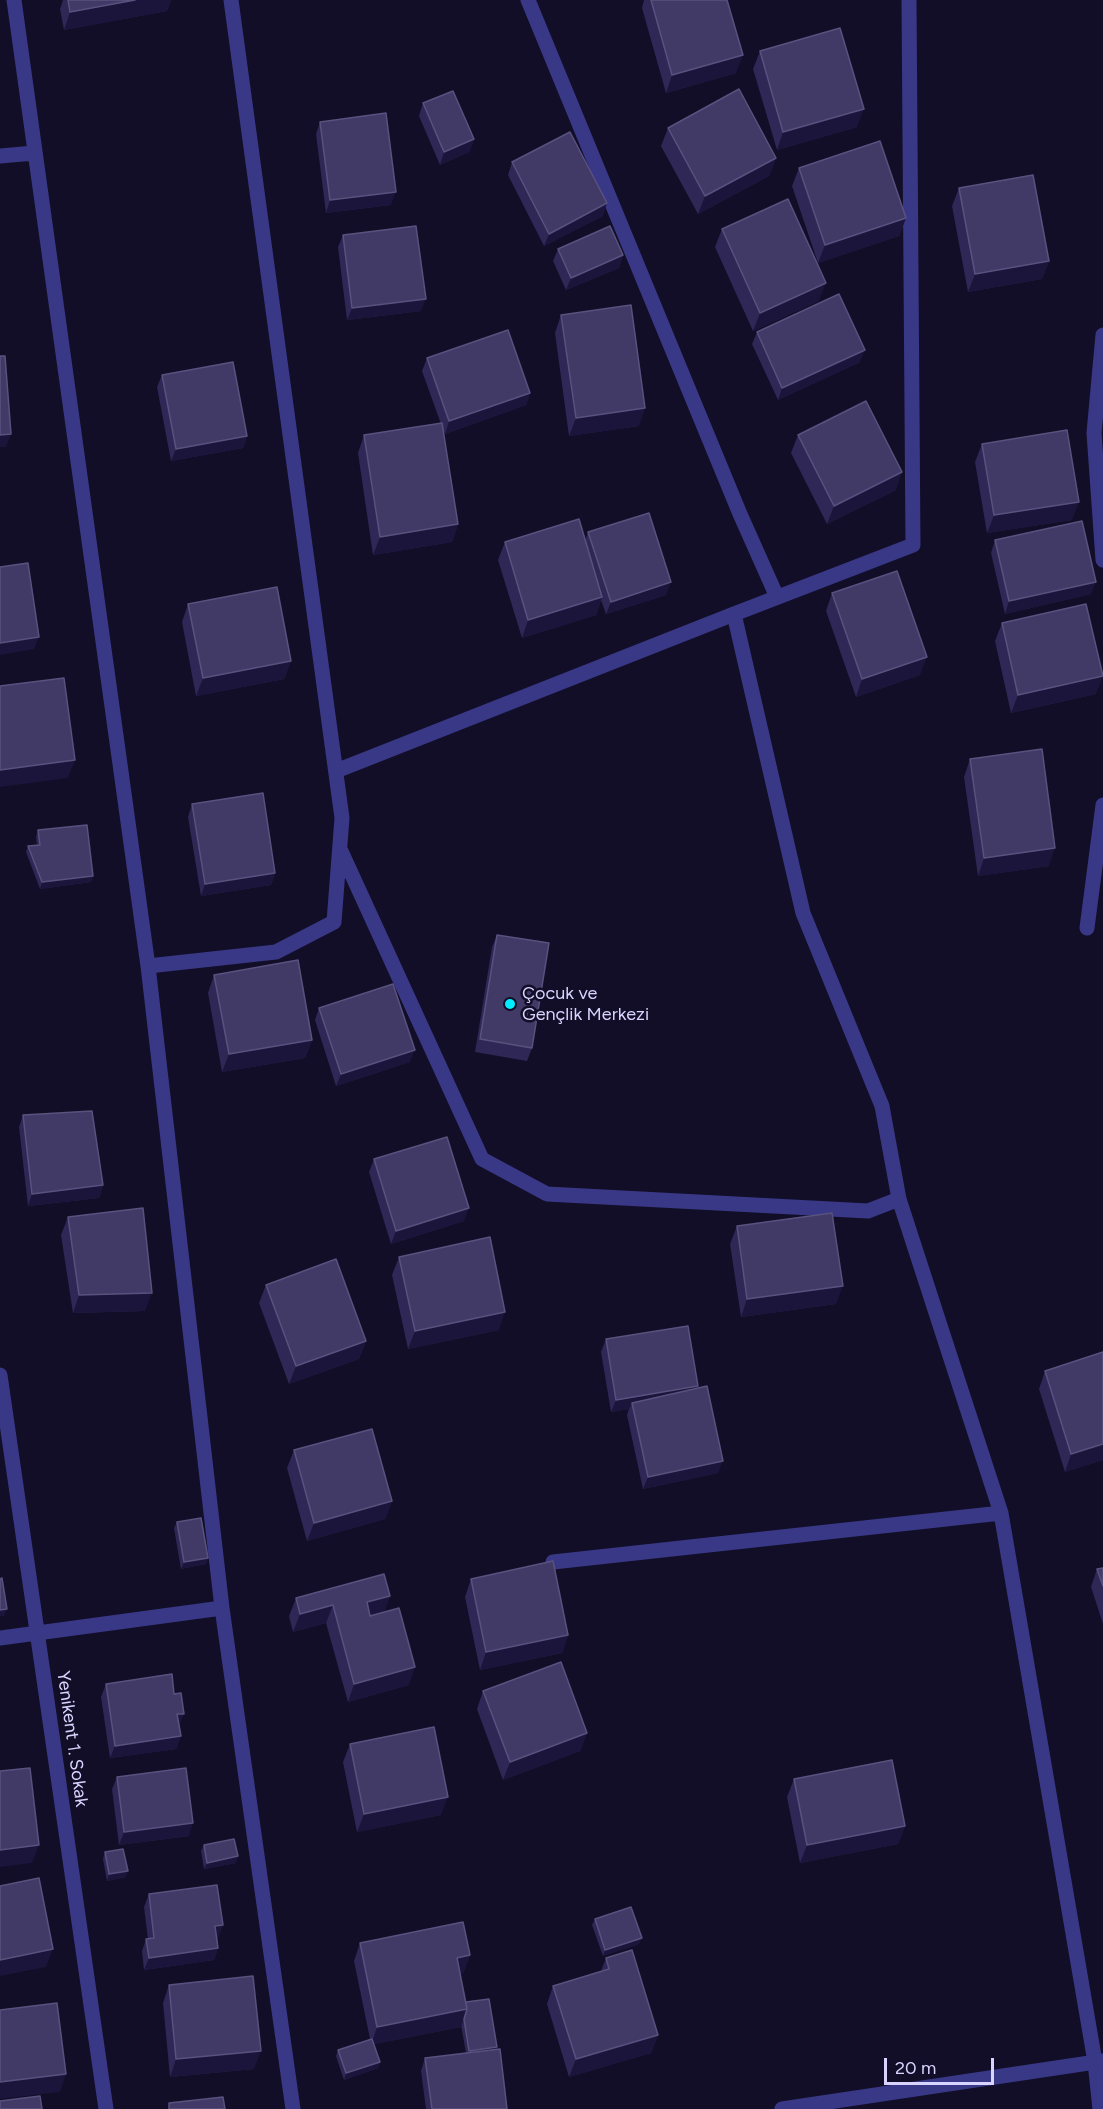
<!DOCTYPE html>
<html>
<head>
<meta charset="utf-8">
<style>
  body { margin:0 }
  #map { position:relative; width:1103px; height:2109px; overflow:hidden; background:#120e27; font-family:Figtree,sans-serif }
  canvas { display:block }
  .scale { position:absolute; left:884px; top:2058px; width:110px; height:27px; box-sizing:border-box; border:3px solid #d8d4ff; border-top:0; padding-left:8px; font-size:18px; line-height:21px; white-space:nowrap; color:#d8d4ff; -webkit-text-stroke:4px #120e27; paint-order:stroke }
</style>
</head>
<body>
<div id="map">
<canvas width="1103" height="2109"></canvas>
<div class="scale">20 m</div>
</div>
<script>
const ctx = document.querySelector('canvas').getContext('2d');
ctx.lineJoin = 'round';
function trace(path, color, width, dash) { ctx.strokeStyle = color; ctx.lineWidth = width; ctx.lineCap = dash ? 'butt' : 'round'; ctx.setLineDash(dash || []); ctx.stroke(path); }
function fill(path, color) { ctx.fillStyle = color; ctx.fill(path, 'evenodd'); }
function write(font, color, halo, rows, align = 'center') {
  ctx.font = font + ' Figtree,sans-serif'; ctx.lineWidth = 5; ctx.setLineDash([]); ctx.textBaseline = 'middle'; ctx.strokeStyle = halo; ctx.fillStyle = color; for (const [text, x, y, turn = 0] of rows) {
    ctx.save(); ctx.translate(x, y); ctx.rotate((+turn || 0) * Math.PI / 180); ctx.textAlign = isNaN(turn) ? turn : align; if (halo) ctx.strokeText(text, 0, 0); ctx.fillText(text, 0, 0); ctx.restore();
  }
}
const minor = new Path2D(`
  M14,0L148,966L222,1608L293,2109
  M528,0L740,514L777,597
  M0,156L34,153
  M1103,335L1094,433L1103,560
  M734,614L803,913L882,1106L899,1199L1001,1513L1095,2062L1100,2109
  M336,771L734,614L913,545L909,0
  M341,851L482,1159L547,1194L868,1211L899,1199
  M1087,928L1103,805
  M148,966L276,952L334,922L342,818L231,0
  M0,1375L106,2109
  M553,1562L1001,1513
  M0,1638L222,1608
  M782,2109L1103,2061`);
const wall = new Path2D(`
  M63,0H171L167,11L64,30L60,9Z
  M644,0H651L736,73L666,93L642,8Z
  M760,51L857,127L777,150L753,69Z
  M423,103L474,139L469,152L440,165L419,116Z
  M320,122L391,205L326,213L316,134Z
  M668,128L776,158L769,176L698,214L661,146Z
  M512,162L603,216L544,246L508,175Z
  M799,168L906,218L899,236L818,263L792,186Z
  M959,188L1049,261L1042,279L968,292L952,206Z
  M722,229L819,301L753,331L715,247Z
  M343,235L421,311L347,320L338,247Z
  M558,249L623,255L619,268L566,290L553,261Z
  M561,315L639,426L569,436L555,333Z
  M757,332L860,362L778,400L752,344Z
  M427,358L530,393L526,405L445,434L443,429L458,524L452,542L373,555L358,453L364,435L441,424L422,371Z
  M162,375L247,436L243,448L171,461L157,387Z
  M798,435L896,490L827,524L791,453Z
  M982,444L1072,520L987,533L975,462Z
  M588,532L666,595L606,614L601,600L596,615L522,638L498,560L505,542L585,541Z
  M995,540L1091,594L1005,614L991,553Z
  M832,593L920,675L856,697L826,611Z
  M188,604L291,661L284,679L196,696L182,622Z
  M1002,623L1096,694L1011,713L995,641Z
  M970,759L1049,866L978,876L964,777Z
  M192,804L275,873L271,885L201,896L188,817Z
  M38,830L93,876L91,882L40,889L26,852L28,846L37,845L36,837Z
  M497,935L532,1048L527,1061L475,1052L492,947Z
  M214,975L312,1040L305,1058L222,1072L208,993Z
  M319,1008L410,1062L336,1086L315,1020Z
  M23,1115L103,1185L99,1198L28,1206L19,1127Z
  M374,1159L464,1221L391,1244L369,1172Z
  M68,1217L145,1311L73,1313L61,1235Z
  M737,1226L836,1304L741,1317L730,1244Z
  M399,1257L499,1330L408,1349L392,1275Z
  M266,1285L366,1341L359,1359L289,1384L259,1303Z
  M606,1339L697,1388L718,1473L643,1489L627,1415L629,1409L611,1412L601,1352Z
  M1103,1352V1460L1065,1472L1039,1389L1045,1371Z
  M294,1450L392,1501L385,1519L307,1541L287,1468Z
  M177,1522L208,1558L206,1564L181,1569L174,1528Z
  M1103,1568V1624L1091,1587L1097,1569Z
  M471,1579L568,1635L562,1653L480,1670L465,1597Z
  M296,1598L384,1612L409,1685L348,1702L326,1623L293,1632L289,1616Z
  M106,1684L174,1694L181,1736L176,1749L110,1758L101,1697Z
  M483,1691L587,1733L580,1751L503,1780L477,1709Z
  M350,1744L441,1815L357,1832L343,1762Z
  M117,1777L189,1836L119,1845L112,1789Z
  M794,1779L905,1826L898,1844L800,1863L787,1797Z
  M204,1845L236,1863L204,1869L201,1851Z
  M105,1852L126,1877L107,1881L103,1859Z
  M149,1894L223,1925L218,1937L217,1938L218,1948L214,1960L144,1970L142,1951L146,1939H148L144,1907Z
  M595,1919L639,1944L603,1956L592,1925Z
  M360,1943L470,1955L463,1973L460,1974L466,2002L497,2047L496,2050L507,2109H426L421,2071L425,2058L466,2053L461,2025V2027L374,2044L380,2062L378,2068L344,2080L336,2056L338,2050L370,2039L354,1961Z
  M606,1958L658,2035L651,2053L569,2077L547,2004L553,1986L601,1971Z
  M169,1985L254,2069L170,2077L163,2003Z`);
const shadedWall = new Path2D(`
  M135,0H171L167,11L64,30L70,12Z
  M743,55L736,73L666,93L672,75Z
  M864,109L857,127L777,150L783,132Z
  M474,139L469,152L440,165L444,152Z
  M776,158L769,176L698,214L705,196Z
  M396,192L391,205L326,213L330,200Z
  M607,203L603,216L544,246L549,234Z
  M906,218L899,236L818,263L825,245Z
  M623,255L619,268L566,290L571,278Z
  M1049,261L1042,279L968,292L975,274Z
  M826,283L819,301L753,331L760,313Z
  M426,299L421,311L347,320L352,308Z
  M865,350L860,362L778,400L782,388Z
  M530,393L526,405L445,434L449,421Z
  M645,408L639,426L569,436L576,418Z
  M11,434L6,447H0V435Z
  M247,436L243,448L171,461L176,449Z
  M902,472L896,490L827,524L834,506Z
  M1079,502L1072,520L987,533L994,515Z
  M458,524L452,542L373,555L380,537Z
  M671,582L666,595L606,614L611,602Z
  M1096,582L1091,594L1005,614L1009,601Z
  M602,597L596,615L522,638L528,620Z
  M39,637L34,649L0,655V643Z
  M927,657L920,675L856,697L862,679Z
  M291,661L284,679L196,696L203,678Z
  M1103,676L1096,694L1011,713L1018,695Z
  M75,760L68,778L0,787V770Z
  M1055,848L1049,866L978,876L984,858Z
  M275,873L271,885L201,896L205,884Z
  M93,876L91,882L40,889L42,882Z
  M312,1040L305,1058L222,1072L229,1054Z
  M415,1050L410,1062L336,1086L341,1074Z
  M103,1185L99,1198L28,1206L32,1194Z
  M469,1208L464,1221L391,1244L396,1231Z
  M843,1286L836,1304L741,1317L747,1299Z
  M152,1293L145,1311L73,1313L79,1295Z
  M505,1312L499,1330L408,1349L415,1331Z
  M366,1341L359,1359L289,1384L296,1366Z
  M698,1386L693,1399L632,1403L629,1409L611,1412L616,1400Z
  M1103,1444V1460L1065,1472L1071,1454Z
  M723,1461L718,1473L643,1489L648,1477Z
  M392,1501L385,1519L307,1541L314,1523Z
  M208,1558L206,1564L181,1569L184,1562Z
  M390,1596L384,1614L360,1620L367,1602Z
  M333,1605L326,1623L293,1632L300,1614Z
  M7,1609L4,1616H0V1610Z
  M568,1635L562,1653L480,1670L486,1652Z
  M415,1667L409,1685L348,1702L354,1684Z
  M177,1714H184L179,1726Z
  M587,1733L580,1751L503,1780L510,1762Z
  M181,1736L176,1749L110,1758L115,1746Z
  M448,1797L441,1815L357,1832L364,1814Z
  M193,1823L189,1836L119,1845L124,1832Z
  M905,1826L898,1844L800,1863L807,1845Z
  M39,1845L32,1863L0,1867V1850Z
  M238,1856L236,1863L204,1869L207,1863Z
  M128,1871L126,1877L107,1881L109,1874Z
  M223,1925L218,1937L211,1938L215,1926Z
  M642,1938L639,1944L603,1956L605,1950Z
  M218,1948L214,1960L144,1970L149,1958Z
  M53,1949L46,1967L0,1976V1960Z
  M470,1955L463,1973L450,1976L457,1958Z
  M467,2009L461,2027L371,2045L377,2027Z
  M658,2035L651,2053L569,2077L576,2059Z
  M497,2047L494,2054L466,2058L469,2051Z
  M261,2051L254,2069L170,2077L176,2059Z
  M380,2062L378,2068L344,2080L346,2073Z
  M66,2074L60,2092L0,2099V2082Z`);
const building = new Path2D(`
  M68,0H135L70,12Z
  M651,0H727L743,55L672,75Z
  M840,28L864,109L783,132L760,51Z
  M739,89L776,158L705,196L668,128Z
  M453,91L474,139L444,152L423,103Z
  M386,113L396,192L330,200L320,122Z
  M570,132L607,203L549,234L512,162Z
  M880,141L906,218L825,245L799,168Z
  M1033,175L1049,261L975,274L959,188Z
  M788,199L826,283L760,313L722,229Z
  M416,226L426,299L352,308L343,235Z
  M610,226L623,255L571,278L558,249Z
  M839,294L865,350L782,388L757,332Z
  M631,305L645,408L576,418L561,315Z
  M508,330L530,393L449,421L427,358Z
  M0,356H5L11,434L0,435Z
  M233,362L247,436L176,449L162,375Z
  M866,401L902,472L834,506L798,435Z
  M442,423L458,524L380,537L364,435Z
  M1067,430L1079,502L994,515L982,444Z
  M649,513L671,582L611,602L588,532Z
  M579,519L602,597L528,620L505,542Z
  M1082,521L1096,582L1009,601L995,540Z
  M28,563L39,637L0,643V567Z
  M897,571L927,657L862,679L832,593Z
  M277,587L291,661L203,678L188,604Z
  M1086,604L1103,676L1018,695L1002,623Z
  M64,678L75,760L0,770V686Z
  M1042,749L1055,848L984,858L970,759Z
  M263,793L275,873L205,884L192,804Z
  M87,825L93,876L42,882L28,846L40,845L38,830Z
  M497,935L549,943L532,1048L480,1039Z
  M298,960L312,1040L229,1054L214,975Z
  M393,984L415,1050L341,1074L319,1008Z
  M92,1111L103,1185L32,1194L23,1115Z
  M447,1137L469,1208L396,1231L374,1159Z
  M143,1208L152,1293L79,1295L68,1217Z
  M832,1213L843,1286L747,1299L737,1226Z
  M490,1237L505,1312L415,1331L399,1257Z
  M336,1259L366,1341L296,1366L266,1285Z
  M688,1326L698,1386L616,1400L606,1339Z
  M1103,1352V1444L1071,1454L1045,1371Z
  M707,1386L723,1461L648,1477L632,1403Z
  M372,1429L392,1501L314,1523L294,1450Z
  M201,1518L208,1558L184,1562L177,1522Z
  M553,1561L568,1635L486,1652L471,1579Z
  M1103,1568V1586L1097,1569Z
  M384,1574L390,1596L367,1602L370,1616L399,1608L415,1667L354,1684L333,1605L300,1614L296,1598Z
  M2,1578L7,1609L0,1610V1579Z
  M561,1662L587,1733L510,1762L483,1691Z
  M172,1674L174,1694L181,1693L184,1714H177L181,1736L115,1746L106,1684Z
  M434,1727L448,1797L364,1814L350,1744Z
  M892,1760L905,1826L807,1845L794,1779Z
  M30,1768L39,1845L0,1850V1771Z
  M186,1768L193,1823L124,1832L117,1777Z
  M234,1839L238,1856L207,1863L204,1845Z
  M123,1849L128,1871L109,1874L105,1852Z
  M39,1878L53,1949L0,1960V1886Z
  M217,1885L223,1925L215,1926L218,1948L149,1958L146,1939L154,1938L149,1894Z
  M631,1907L642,1938L605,1950L595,1919Z
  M463,1922L470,1955L457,1958L467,2009L377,2027L360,1943Z
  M632,1950L658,2035L576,2059L553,1986L609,1969L606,1958Z
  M253,1976L261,2051L176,2059L169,1985Z
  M489,1999L497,2047L469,2051L464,2019L467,2009L466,2002Z
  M57,2003L66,2074L0,2082V2010Z
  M372,2039L380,2062L346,2073L338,2050Z
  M500,2049L507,2109H432L425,2058Z
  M40,2096L42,2109H0V2101Z
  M223,2097L225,2109H169V2103Z`);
const markers = [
  [510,1004,6,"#00ecff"]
];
const poiNames = [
  ["Çocuk ve",522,994],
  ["Gençlik Merkezi",522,1015]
];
const streetNames = [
  ["Yenikent 1. Sokak",72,1739,82]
];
trace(minor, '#393887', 15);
fill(wall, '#2f2755');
fill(shadedWall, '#1c153b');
fill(building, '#413a67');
trace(building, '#59527f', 1.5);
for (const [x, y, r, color] of markers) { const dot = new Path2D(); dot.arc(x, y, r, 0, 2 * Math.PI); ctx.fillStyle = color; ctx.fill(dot); trace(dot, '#120e27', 2); }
write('18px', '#d8d4ff', '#120e27', poiNames, 'left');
write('18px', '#d8d4ff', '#120e27', streetNames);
</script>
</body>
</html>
